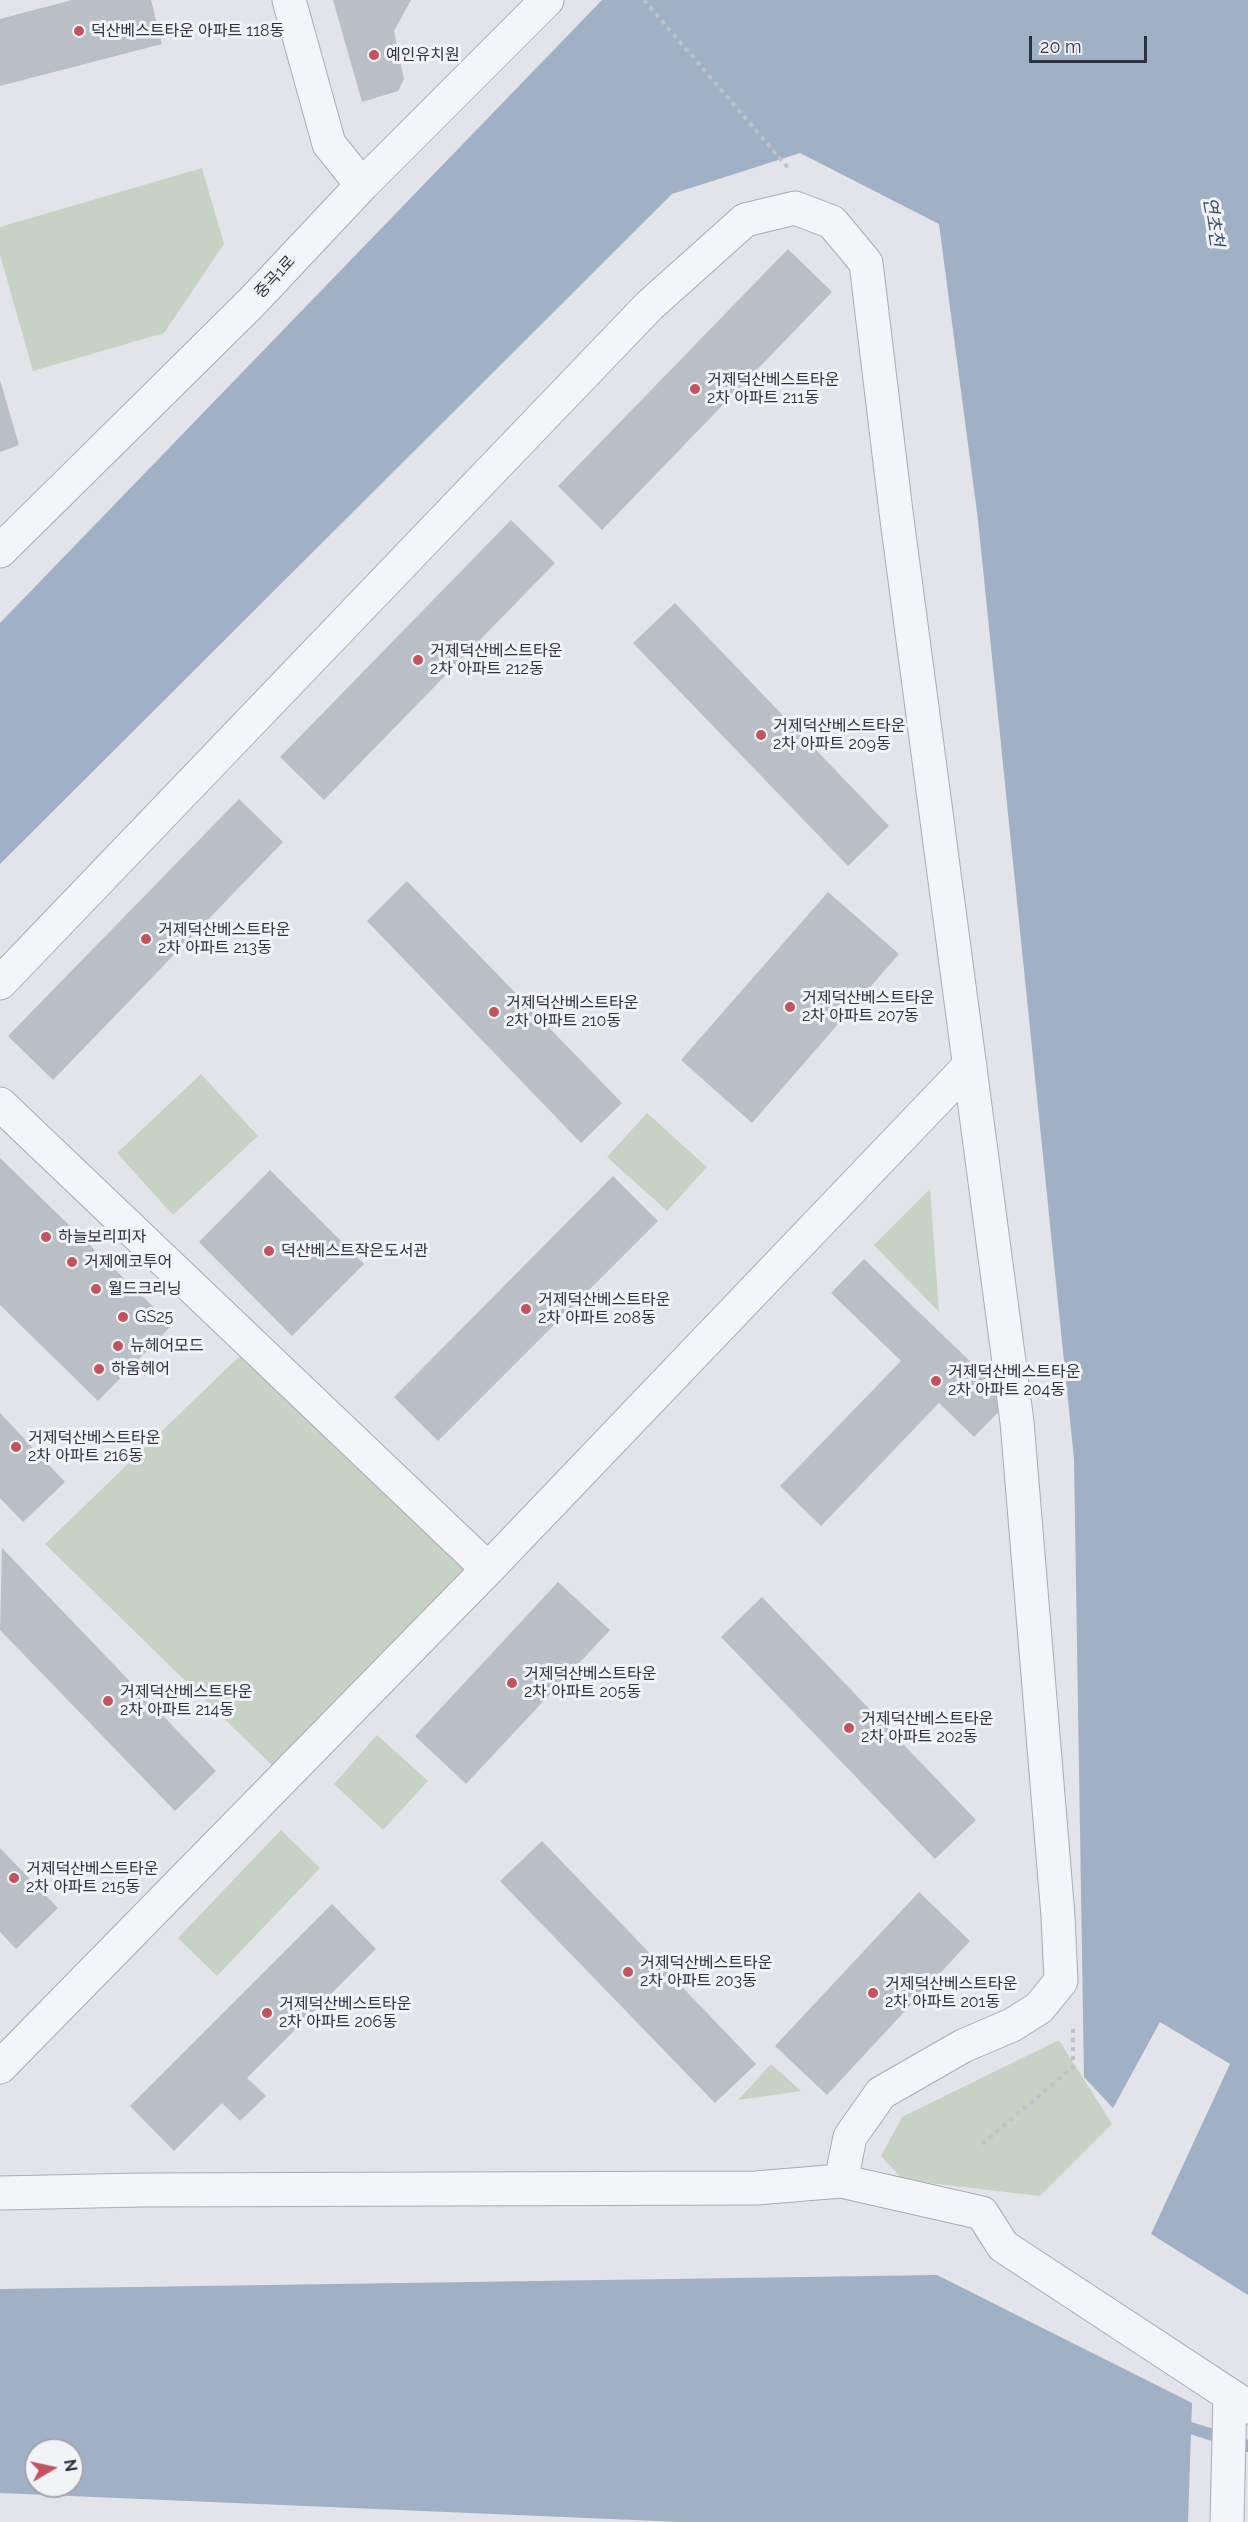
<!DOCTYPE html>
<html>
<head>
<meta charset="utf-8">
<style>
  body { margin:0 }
  #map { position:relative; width:1248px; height:2522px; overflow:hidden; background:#e2e4e9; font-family:Raleway,sans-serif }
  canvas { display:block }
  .north { position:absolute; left:24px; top:2438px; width:60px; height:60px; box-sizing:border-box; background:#f1f3f7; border:2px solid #a2a6ad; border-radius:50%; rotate:81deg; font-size:16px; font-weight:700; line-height:24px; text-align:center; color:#2c323f }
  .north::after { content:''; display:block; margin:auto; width:21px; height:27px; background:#c2535f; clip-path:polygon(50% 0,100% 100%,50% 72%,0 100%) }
  .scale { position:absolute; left:1029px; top:36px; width:118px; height:27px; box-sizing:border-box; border:3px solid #2c323f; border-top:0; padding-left:8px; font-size:18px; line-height:21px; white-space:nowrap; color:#2c323f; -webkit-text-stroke:4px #f1f3f7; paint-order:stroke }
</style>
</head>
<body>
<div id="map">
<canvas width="1248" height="2522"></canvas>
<div class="north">N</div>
<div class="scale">20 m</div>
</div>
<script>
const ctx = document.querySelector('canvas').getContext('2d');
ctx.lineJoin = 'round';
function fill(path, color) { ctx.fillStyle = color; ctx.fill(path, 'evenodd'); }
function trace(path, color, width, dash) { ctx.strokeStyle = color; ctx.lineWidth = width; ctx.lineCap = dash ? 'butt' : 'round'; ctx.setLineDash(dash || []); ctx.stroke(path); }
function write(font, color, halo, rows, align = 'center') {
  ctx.font = font + ' Raleway,"Noto Sans KR",sans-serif'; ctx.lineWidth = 6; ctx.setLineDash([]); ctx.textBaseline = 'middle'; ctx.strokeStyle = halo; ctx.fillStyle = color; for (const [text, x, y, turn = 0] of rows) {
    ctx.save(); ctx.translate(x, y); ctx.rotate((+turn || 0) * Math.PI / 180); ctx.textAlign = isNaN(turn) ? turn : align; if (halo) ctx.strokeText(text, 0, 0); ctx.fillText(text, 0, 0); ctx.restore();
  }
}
const green = new Path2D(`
  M202,168L224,244L164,333L33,371L0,255V227Z
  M201,1074L258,1136L173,1215L117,1153Z
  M647,1113L707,1167L667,1211L607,1157Z
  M930,1189L939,1312L874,1245Z
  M252,1344L488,1569L284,1777L45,1544Z
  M377,1735L428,1781L383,1830L334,1784Z
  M281,1830L320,1868L217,1976L178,1938Z
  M1059,2040L1112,2124L1040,2196L903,2180L881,2156L902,2117Z
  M771,2064L801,2091L738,2100Z`);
const water = new Path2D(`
  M602,0H1248V2295L1151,2234L1230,2064L1160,2022L1113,2108L1084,2077L1074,1459L978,520L939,224L800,153L672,194L0,864V623Z
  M937,2275L1192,2403L1188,2522H681L0,2493V2289ZM36,2450H72V2486H36Z`);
const stream = new Path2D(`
  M1178,2424L1248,2446`);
const building = new Path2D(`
  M72,0H151L162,44L0,86V19Z
  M333,0H411L394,31L404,79L398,91L362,102Z
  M788,249L832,292L602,530L558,486Z
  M0,380L19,445L0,452Z
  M511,520L555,563L324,800L280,757Z
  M675,603L889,826L848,866L633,643Z
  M239,799L283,842L53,1080L8,1036Z
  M407,881L622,1103L581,1143L367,921Z
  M828,892L899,954L752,1123L681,1060Z
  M0,1158L172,1325L98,1401L0,1305Z
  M270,1170L364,1264L292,1336L199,1242Z
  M613,1176L658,1221L438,1441L394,1397Z
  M864,1259L1010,1400L974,1437L939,1403L821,1526L780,1486L901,1361L831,1293Z
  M0,1413L65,1482L23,1522L0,1498Z
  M2,1548L216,1771L175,1811L0,1630Z
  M558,1582L610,1630L466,1784L415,1736Z
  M762,1597L976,1820L935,1859L721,1637Z
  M542,1841L756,2064L715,2103L500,1881Z
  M0,1848L58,1908L16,1949L0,1932Z
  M919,1892L970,1941L827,2095L775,2046Z
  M332,1904L376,1949L247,2078L266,2096L240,2121L222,2103L174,2151L130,2106Z`);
const path = new Path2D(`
  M644,0L790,170
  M982,2144L1073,2067V2024`);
const minor = new Path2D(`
  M289,0L329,144L362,185
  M0,551L252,302L362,185L547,0
  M0,983L649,306L745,220L795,208L832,222L866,263L896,512L1017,1422L1058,1916L1061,1981L1039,2008L1012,2025L963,2046L881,2093L850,2137L841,2181L756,2188L141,2190L0,2193
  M0,1104L488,1569
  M0,2067L488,1569L970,1065
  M841,2181L982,2213L1003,2246L1248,2407
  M1227,2522L1230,2396`);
const markers = [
  [79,31,6,"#c2535f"],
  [374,55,6,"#c2535f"],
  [695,389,6,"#c2535f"],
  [418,660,6,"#c2535f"],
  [761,735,6,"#c2535f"],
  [146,939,6,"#c2535f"],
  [790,1007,6,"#c2535f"],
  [494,1012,6,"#c2535f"],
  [46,1237,6,"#c2535f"],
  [269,1251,6,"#c2535f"],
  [72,1262,6,"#c2535f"],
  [96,1289,6,"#c2535f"],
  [526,1309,6,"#c2535f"],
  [123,1317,6,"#c2535f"],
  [118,1346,6,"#c2535f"],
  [99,1369,6,"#c2535f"],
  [936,1381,6,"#c2535f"],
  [16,1447,6,"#c2535f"],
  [512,1683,6,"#c2535f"],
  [108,1701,6,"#c2535f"],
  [849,1728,6,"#c2535f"],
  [14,1878,6,"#c2535f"],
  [628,1972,6,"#c2535f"],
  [873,1993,6,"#c2535f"],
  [267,2013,6,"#c2535f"]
];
const poiNames = [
  ["덕산베스트타운 아파트 118동",91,31],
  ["예인유치원",386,55],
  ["거제덕산베스트타운",707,380],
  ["2차 아파트 211동",707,398],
  ["거제덕산베스트타운",430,651],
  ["2차 아파트 212동",430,669],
  ["거제덕산베스트타운",773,726],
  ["2차 아파트 209동",773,744],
  ["거제덕산베스트타운",158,930],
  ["2차 아파트 213동",158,948],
  ["거제덕산베스트타운",802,998],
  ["2차 아파트 207동",802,1016],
  ["거제덕산베스트타운",506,1003],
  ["2차 아파트 210동",506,1021],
  ["하늘보리피자",58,1237],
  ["덕산베스트작은도서관",281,1251],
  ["거제에코투어",84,1262],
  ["월드크리닝",108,1289],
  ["거제덕산베스트타운",538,1300],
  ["2차 아파트 208동",538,1318],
  ["GS25",135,1317],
  ["뉴헤어모드",130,1346],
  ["하움헤어",111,1369],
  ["거제덕산베스트타운",948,1372],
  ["2차 아파트 204동",948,1390],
  ["거제덕산베스트타운",28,1438],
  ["2차 아파트 216동",28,1456],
  ["거제덕산베스트타운",524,1674],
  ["2차 아파트 205동",524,1692],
  ["거제덕산베스트타운",120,1692],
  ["2차 아파트 214동",120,1710],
  ["거제덕산베스트타운",861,1719],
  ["2차 아파트 202동",861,1737],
  ["거제덕산베스트타운",26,1869],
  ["2차 아파트 215동",26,1887],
  ["거제덕산베스트타운",640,1963],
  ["2차 아파트 203동",640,1981],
  ["거제덕산베스트타운",885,1984],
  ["2차 아파트 201동",885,2002],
  ["거제덕산베스트타운",279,2004],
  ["2차 아파트 206동",279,2022]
];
const streetNames = [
  ["중곡1로",275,277,-47]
];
const waterNames = [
  ["연초천",1213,222,81]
];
fill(green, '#c7d2c4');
fill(water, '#a0b1c5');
trace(stream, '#a0b1c5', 12);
fill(building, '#babec5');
trace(minor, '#a8abb3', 35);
trace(path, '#c0c2c8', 4, [4.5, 4.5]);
trace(minor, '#f4f5f8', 33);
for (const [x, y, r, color] of markers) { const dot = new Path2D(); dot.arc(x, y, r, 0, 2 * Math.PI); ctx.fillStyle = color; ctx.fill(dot); trace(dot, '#f1f3f7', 2); }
write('16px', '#2c323f', '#f1f3f7', poiNames, 'left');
write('16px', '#2c323f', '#f1f3f7', streetNames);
write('italic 18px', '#3a4f6f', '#f1f3f7', waterNames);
</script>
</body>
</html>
